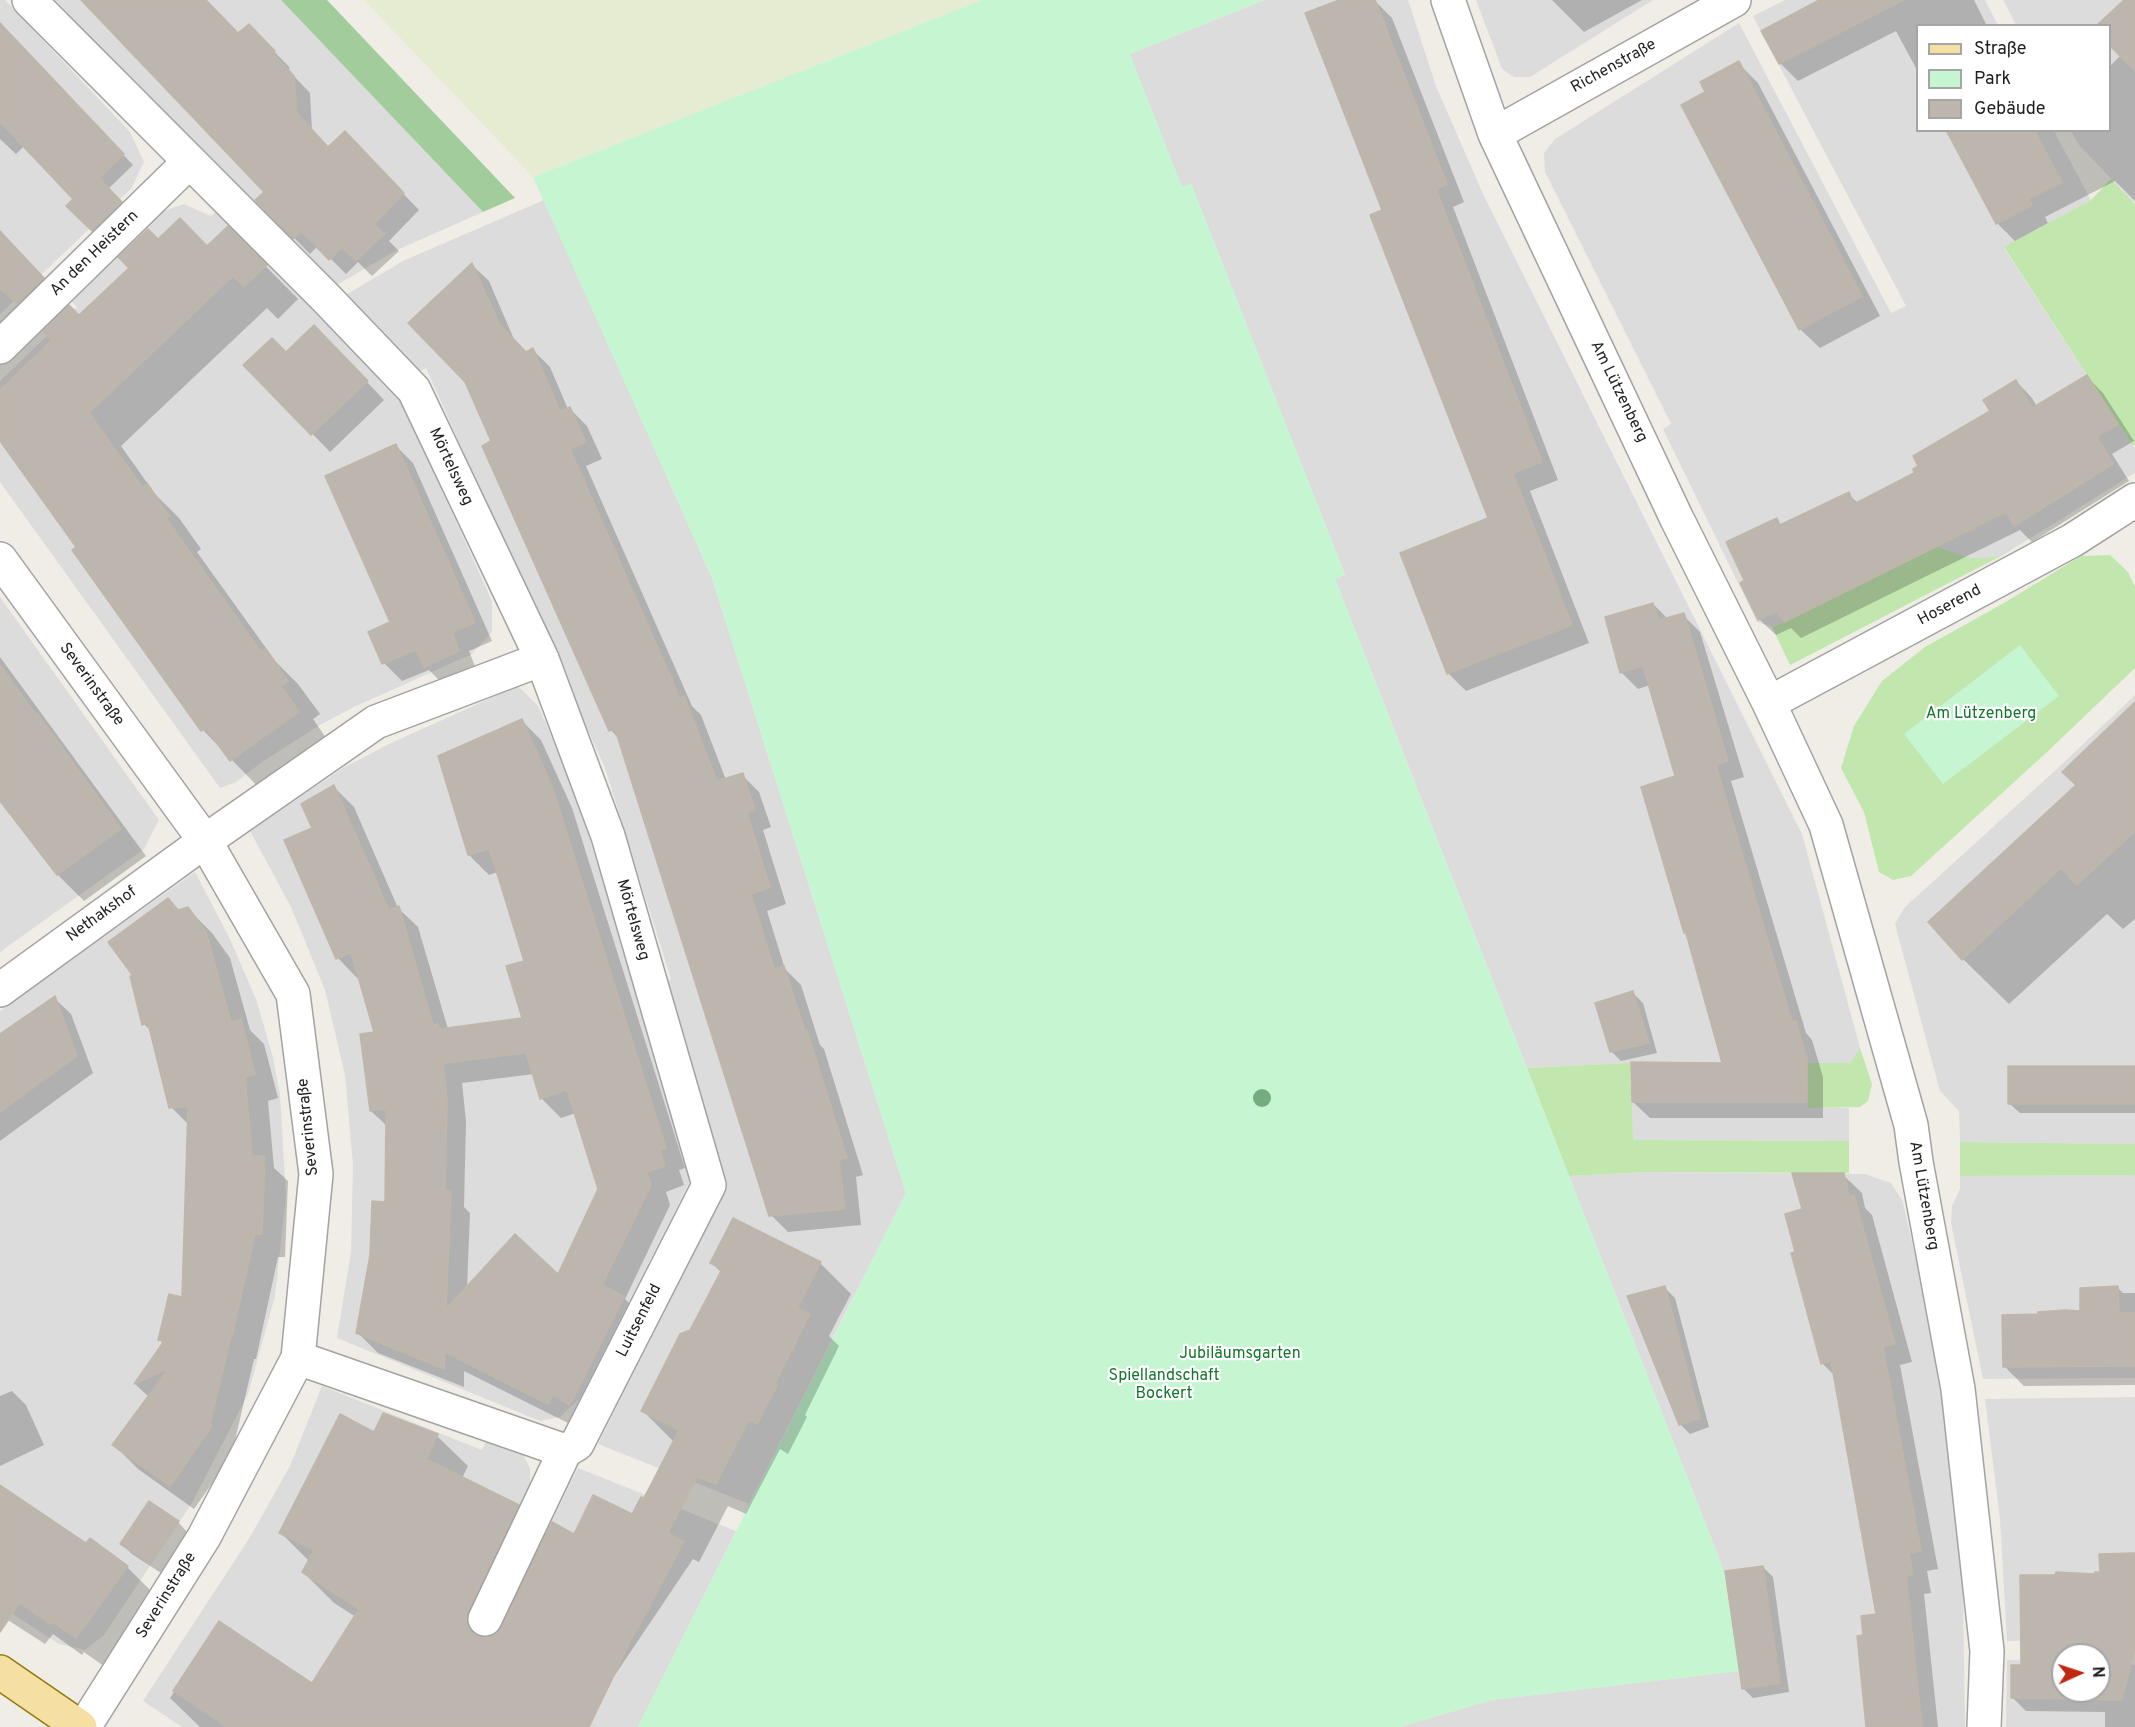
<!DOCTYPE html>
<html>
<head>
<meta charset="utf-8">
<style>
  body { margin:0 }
  #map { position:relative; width:2135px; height:1727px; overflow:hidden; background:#efede5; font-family:Overpass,sans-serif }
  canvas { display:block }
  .legend { position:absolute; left:1916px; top:24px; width:195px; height:108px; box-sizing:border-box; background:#fff; border:2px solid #a5a5a5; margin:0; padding:8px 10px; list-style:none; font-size:18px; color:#1f1f1f }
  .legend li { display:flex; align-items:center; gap:12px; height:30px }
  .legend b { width:30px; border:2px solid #a5a5a5 }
  .north { position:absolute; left:2051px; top:1643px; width:60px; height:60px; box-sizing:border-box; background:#fff; border:2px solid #a5a5a5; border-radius:50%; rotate:87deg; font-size:16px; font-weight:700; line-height:24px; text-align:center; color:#1f1f1f }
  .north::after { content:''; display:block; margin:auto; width:21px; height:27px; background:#c1280d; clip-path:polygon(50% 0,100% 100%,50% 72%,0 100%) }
</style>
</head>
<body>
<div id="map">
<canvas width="2135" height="1727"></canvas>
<ul class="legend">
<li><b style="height:8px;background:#f6dfa3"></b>Straße</li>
<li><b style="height:16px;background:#c5f6d1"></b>Park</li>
<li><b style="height:16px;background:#bcb6af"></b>Gebäude</li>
</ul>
<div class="north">N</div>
</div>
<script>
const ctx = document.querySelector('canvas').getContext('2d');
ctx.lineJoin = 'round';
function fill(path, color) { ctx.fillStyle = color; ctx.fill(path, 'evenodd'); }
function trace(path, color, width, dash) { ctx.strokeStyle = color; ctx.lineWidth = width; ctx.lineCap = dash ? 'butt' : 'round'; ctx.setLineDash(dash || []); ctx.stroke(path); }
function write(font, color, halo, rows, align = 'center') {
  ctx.font = font + ' Overpass,sans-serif'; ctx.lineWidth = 4.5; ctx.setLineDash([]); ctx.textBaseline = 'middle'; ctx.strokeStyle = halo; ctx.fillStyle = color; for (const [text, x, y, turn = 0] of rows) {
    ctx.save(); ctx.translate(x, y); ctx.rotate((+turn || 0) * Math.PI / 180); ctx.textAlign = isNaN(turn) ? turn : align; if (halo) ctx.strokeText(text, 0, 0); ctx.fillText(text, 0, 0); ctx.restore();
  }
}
const residential = new Path2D(`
  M0,0H5L130,132L144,162L131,189L0,314Z
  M55,0H281L483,212L397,250L330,289Z
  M1264,0H1408L1436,86L1483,194L1802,834L1860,1048L1850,1063L1808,1108H1849V1141L1632,1140L1630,1063L1527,1068L1335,579L1345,575L1191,184L1182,188L1129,54Z
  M1476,0H1653L1530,77H1514L1502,69Z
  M1785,0H1985L1998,25L1918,26V130L2054,131L2091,200L2004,248L2135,449V473L2003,555L1984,559L1962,558L1938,546L1783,624L1772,627L1757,622L1663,429L1671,424L1545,172L1544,153L1555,139L1739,23L1891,313L1906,306L1753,16Z
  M2003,0H2135V204L2079,145L2071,131L2110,130V26L2016,25Z
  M544,200L712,578L906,1193L749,1504L598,1444L723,1196L655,985L671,979L605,768L426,368L412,375L339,299L403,261Z
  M184,204L211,216L223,205L395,387L492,601V632L472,654L356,706L320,725L262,762L236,782L220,788L0,482V381L77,307L69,299L155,214Z
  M0,597L159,820L144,849L0,952Z
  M518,686L538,706L571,780L695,1171L580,1398L560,1417L540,1421L337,1338L351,1252L353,1165L345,1075L325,990L291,907L250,831L343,768L391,743Z
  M2135,695V1144L1960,1142L1959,1111L1940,1091L1895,924L1904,908L2059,767Z
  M195,872L229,937L256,999L273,1057L280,1095L286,1196L275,1296L248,1394L192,1503L104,1635L85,1650L59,1644L0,1606V1011Z
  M1649,1172L1865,1174L1891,1183L1903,1202L1932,1333L1955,1477L1963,1595L1965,1727H1400L1491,1700L1738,1671L1724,1571L1569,1176Z
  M2135,1175V1378L1983,1379L1951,1223L1952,1206L1960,1189V1176Z
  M322,1386L482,1450L488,1437L523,1455L530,1468V1500L446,1666L519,1727H182L143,1701L250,1537L290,1466Z
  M2135,1397V1639L2007,1641L2000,1519L1985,1399Z
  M578,1468L736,1531L638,1727H538L456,1674L478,1631L494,1637Z
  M2063,1659V1691H2099V1660L2135,1665V1727H2006L2007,1660Z`);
const farmland = new Path2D(`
  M364,0H982L533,177Z`);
const grass = new Path2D(`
  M2111,179L2135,204V445L2133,446L2004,247L2091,200Z
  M1938,546C1965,559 1973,561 2003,555L1790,665L1772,627L1783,623Z
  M2110,555L2128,572L2135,587V668L2046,753L1911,876L1893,880L1879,872L1864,812L1841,768L1854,726L1882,681L1925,647L2004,603L2081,556Z
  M1860,1048L1872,1084L1868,1101L1860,1107L1808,1108L1807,1063H1850Z
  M1630,1063L1633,1140L1849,1141V1173L1649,1172L1569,1176L1527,1068Z
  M1960,1142L2135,1144V1175L1960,1176Z`);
const forest = new Path2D(`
  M281,0H327L515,198L483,212Z`);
const park = new Path2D(`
  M982,0H1264L1130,54L1182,187L1191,183L1345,575L1335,579L1724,1571L1739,1671L1491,1700L1400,1727H638L906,1193L712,578L533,177Z
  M2020,645L2059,696L1943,784L1904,734Z`);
const shadow = new Path2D(`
  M83,0H188L239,35L265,42L290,68L288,70L310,93L312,131L329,148L360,149L419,210L389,241L399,251L372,276L358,262L346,274L318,246L310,254L257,200L266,192Z
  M1343,0H1374L1392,18L1464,202L1453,207L1558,480L1530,491L1589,643L1466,691L1448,673L1490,519L1384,211Z
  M1552,0H1642L1584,32Z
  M1824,0H1974L1987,26H1918V72L1896,31L1798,81L1780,63Z
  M2126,0H2135V201L2115,181L2045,217L2048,223L2015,241L1997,223L1948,130H2110V66L2121,55Z
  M0,25L133,165L108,189L130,212L102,240L68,206L75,199L25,145L16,154L0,139Z
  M1738,63L1758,83L1880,316L1820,348L1800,329L1707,92Z
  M228,228L298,299L278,319L267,308L121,446L155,494L179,518L201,549L197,552L276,662L298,684L320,714L313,719L331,745L264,793L203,730L0,432V233L79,317L158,241L207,248Z
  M472,265L489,281L516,344L526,354L533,350L550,367L568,409H570L587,426L602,459L586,466L692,706L701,715L726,780L742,775L759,792L771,827L763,830L786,904L767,911L785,969L801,985L820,1045L824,1049L863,1175L856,1177L861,1225L788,1232L771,1215L620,740L611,730L493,442Z
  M332,345L384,400L330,452L246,365Z
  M2087,377L2103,393L2134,441L2112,454L2129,481L2032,542L2020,530L1801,638L1791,628L1776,635L1759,619L1746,581L1776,520L1782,526L1848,494L1858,503L1916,474L1992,411L2016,381L2032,398L2037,407Z
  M395,445L413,463L492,641L469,651L476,669L443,684L429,670L402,681L384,663L370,633L392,623Z
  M1653,604L1668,619L1683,615L1700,632L1744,777L1731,781L1806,1033L1812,1040L1823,1077V1118H1650L1633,1102L1724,1065L1688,935L1685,932L1677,777L1650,685L1638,689L1621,672Z
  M0,657L146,856L84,901L57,874L0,799Z
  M2135,704V919L2123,929L2107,914L2009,1004L1963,959L2078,785Z
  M521,720L541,740L572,808L685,1168L679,1170L684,1185L666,1192L670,1205L625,1299L644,1318L590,1423L573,1414L568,1423L464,1371V1387L378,1353L358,1333L386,1203L388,1127L371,1111L376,1034L360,977L357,978L338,958L286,841L314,828L334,787L354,807L398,908L418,927L448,1029L524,1019L525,962L498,872L489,875L469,855ZM534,1074L541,1098L561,1118L576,1113L600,1189L558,1276L467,1288L470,1213L464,1207L466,1121L462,1083Z
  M168,899L180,911L188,909L212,933L230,958L250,1030L264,1044L278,1098L268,1101L274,1168L288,1181L285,1257H278L256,1359H254L233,1449L235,1451L194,1509L138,1469L114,1445L149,1397L135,1384L164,1344L159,1339L183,1299L189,1125L171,1107L152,1032L144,1024L136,976Z
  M1633,993L1643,1003L1657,1053L1621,1061L1611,1051Z
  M54,998L71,1014L93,1073L0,1141V1037Z
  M2135,1067V1113H2020L2010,1104Z
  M1843,1175L1862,1193L1865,1208L1872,1215L1912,1362L1900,1365L1938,1569L1927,1571L1931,1593L1924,1594L1938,1727H1868L1864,1636L1878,1615L1835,1376L1822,1363L1797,1253L1804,1210Z
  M712,1263H820L851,1294L829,1336L839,1346L805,1415L807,1417L788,1454L780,1449L746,1514L728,1506L699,1562L693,1559L580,1727H200L170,1698L219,1624L312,1685L356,1617L334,1603L303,1572L309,1561L281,1533L375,1434L437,1436L468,1466L462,1478L518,1506L547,1535L575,1536L633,1516L645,1500L674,1442L643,1411L691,1332L722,1273Z
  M2117,1287L2123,1293H2135V1385L2024,1386L2004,1366Z
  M1665,1288L1675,1298L1709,1427L1690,1434L1680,1424Z
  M12,1391L26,1405L44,1445L0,1466V1396Z
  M0,1486L87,1546L127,1567L159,1599L108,1669L84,1652L82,1655L53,1634L45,1644L0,1615Z
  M178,1522L187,1532L161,1573L132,1554L122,1544Z
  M2135,1555V1727H2105V1712L2026,1711L2013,1698L2022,1667L2097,1576ZM2063,1655H2099V1691H2063Z
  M1763,1567L1773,1577L1789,1692L1753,1698L1743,1688Z`);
const building = new Path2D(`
  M81,0H206L238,33L249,24L275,51L273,53L294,76L297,113L328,147L345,131L404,193L374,224L384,234L356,261L342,247L329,260L301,231L293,239L255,200L264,192Z
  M1339,0H1375L1447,184L1436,189L1542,462L1513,473L1572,625L1447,674L1400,553L1488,518L1370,215L1382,210L1305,13Z
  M1819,0H1903L1779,64L1761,31Z
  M2124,0H2135V71L2109,45V26H2096Z
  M0,23L124,154L99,178L122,202L92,231L66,206L73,199L0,122Z
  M1739,61L1862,296L1799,330L1681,105L1705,92L1700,82Z
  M1946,130H2034L2062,182L2028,199L2032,205L1996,224Z
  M180,218L207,246L228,226L267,265L244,287L233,276L89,413L142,487L147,483L169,516L166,518L261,652L266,649L288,681L281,686L299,712L230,761L206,728L201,731L72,550L76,547L0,441V390L52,340L43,331L69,305L79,315L129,268L118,257L148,229L158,239Z
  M0,231L44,278L17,304L0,288Z
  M472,263L500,325L526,352L533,348L560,411L570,407L586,442L570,449L680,698L684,696L717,781L743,773L755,810L747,813L770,887L751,894L774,969L784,966L805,1031L807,1030L847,1158L839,1160L845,1209L769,1216L615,729L609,731L482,446L491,441L465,382L408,323Z
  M314,325L368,381L311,435L243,365L272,338L286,352Z
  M2087,375L2118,424L2097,437L2113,464L2014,526L2006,512L1784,622L1777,611L1758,620L1740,583L1744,580L1726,542L1777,518L1780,525L1849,492L1854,504L1914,473L1913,469L1918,466L1913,456L1990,411L1983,400L2016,380L2032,408Z
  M396,444L475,622L452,633L459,651L424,667L416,650L382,664L368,632L390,622L325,476Z
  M1653,603L1659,620L1684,613L1728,761L1716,765L1792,1022L1796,1021L1807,1059V1102H1632L1631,1062L1722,1063L1686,933H1684L1641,787L1675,776L1643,666L1620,673L1605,617Z
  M0,665L36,715L37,713L121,829L57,875L0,801Z
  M2135,702V831L2077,885L2061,868L1962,960L1928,922L2076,785L2062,772Z
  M522,719L552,786L666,1148L660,1150L665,1166L647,1172L651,1185L602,1285L624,1297L570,1405L553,1395L548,1404L445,1352L444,1369L356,1333L370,1255L372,1201L385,1202L386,1109L370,1111L360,1034L374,1032L351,952L336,959L284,840L312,828L301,804L334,785L389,910L399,906L433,1025L438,1024L439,1029L522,1018L506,966L524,961L501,886L489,849L468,855L438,756ZM526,1053L540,1099L567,1090L598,1189L558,1274L515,1234L446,1309L451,1191H445L447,1100L443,1063Z
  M168,898L178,910L188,907L206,932L231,1022L241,1019L255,1074L245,1077L252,1156H265L262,1234H255L232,1336H231L210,1424L212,1426L170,1486L112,1445L169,1368L134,1384L164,1341L158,1340L169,1294L182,1297L188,1106L169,1108L148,1023L142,1025L130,976H133L108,942Z
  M1633,991L1649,1043L1610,1052L1595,1003Z
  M55,996L77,1056L0,1112V1034Z
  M2008,1066H2135V1104H2008Z
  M1792,1173H1844L1849,1196L1854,1195L1895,1344L1883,1347L1921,1551L1909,1553L1913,1575L1906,1576L1922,1727H1866L1857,1636L1863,1635L1861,1616L1876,1614L1831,1361L1821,1364L1791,1253L1795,1252L1785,1214L1802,1209Z
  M733,1218L821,1262L797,1308L810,1314L775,1384L777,1386L757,1424L749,1420L716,1484L697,1477L668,1533L684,1542L629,1644L589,1727H227L173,1691L219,1621L312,1683L359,1609L302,1572L314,1550L279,1533L340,1414L374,1432L383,1413L438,1434L426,1459L519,1505L468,1611L466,1620L469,1629L476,1636L487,1638L496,1634L502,1627L552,1522L574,1534L593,1495L632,1514L641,1497L644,1498L679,1430L641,1411L680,1334L690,1330L722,1269L710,1263Z
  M1665,1286L1700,1418L1679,1425L1627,1296Z
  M2118,1286L2119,1313H2135V1366L2003,1367L2002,1315L2038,1314V1312L2066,1310L2080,1311V1288Z
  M0,1485L86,1543L90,1538L128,1566L76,1638L52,1622L50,1624L20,1603L0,1632Z
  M149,1501L179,1521L150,1564L120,1544Z
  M2135,1553V1648L2122,1700L2011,1698V1665H2021L2020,1575H2055L2056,1572L2095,1574V1572H2100L2099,1554ZM2063,1655H2099V1691H2063Z
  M1763,1566L1780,1683L1742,1689L1725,1571Z`);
const minor = new Path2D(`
  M29,0L325,297L414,390L542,659L608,836L709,1185L577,1444L565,1451L485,1619
  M1448,0L1495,134L1676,517L1769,703L1826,825L1911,1125L1916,1162L1958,1389L1987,1651L1984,1727
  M1495,134L1734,0
  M0,347L189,162
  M0,559L205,841L293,994L316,1174L298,1358L204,1537L84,1727
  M1769,703L2073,540L2135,500
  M0,990L205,841L376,722L542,659
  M298,1358L565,1451`);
const major = new Path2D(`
  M0,1672L80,1727`);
const trees = [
  [1262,1098]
];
const streetNames = [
  ["Richenstraße",1614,67,-29],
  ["An den Heistern",95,254,-44],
  ["Am Lützenberg",1618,392,64],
  ["Mörtelsweg",450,467,65],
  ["Hoserend",1950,606,-28],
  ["Severinstraße",91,685,54],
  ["Nethakshof",102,915,-36],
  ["Mörtelsweg",632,920,74],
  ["Severinstraße",309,1127,-96],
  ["Am Lützenberg",1923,1196,80],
  ["Luitsenfeld",640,1321,-63],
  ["Severinstraße",167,1596,-58]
];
const parkNames = [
  ["Am Lützenberg",1981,715],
  ["Jubiläumsgarten",1240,1355],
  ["Spiellandschaft",1164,1377],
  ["Bockert",1164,1395]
];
fill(residential, '#dddcdc');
fill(farmland, '#e6ecd2');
fill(grass, '#c1e6ae');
fill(forest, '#a3cc9d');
fill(park, '#c5f6d1');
fill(shadow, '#0003');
fill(building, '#bcb6af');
trace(building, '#c0b6a9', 1.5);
trace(minor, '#a3a3a3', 36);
trace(major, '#907809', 36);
trace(minor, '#fff', 33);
trace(major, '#f6dfa3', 33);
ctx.fillStyle = '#75ac7e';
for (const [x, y] of trees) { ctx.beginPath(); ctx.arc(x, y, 9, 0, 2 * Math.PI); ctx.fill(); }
write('16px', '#1f1f1f', '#fff', streetNames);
write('16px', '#12772a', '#fff', parkNames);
</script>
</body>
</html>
